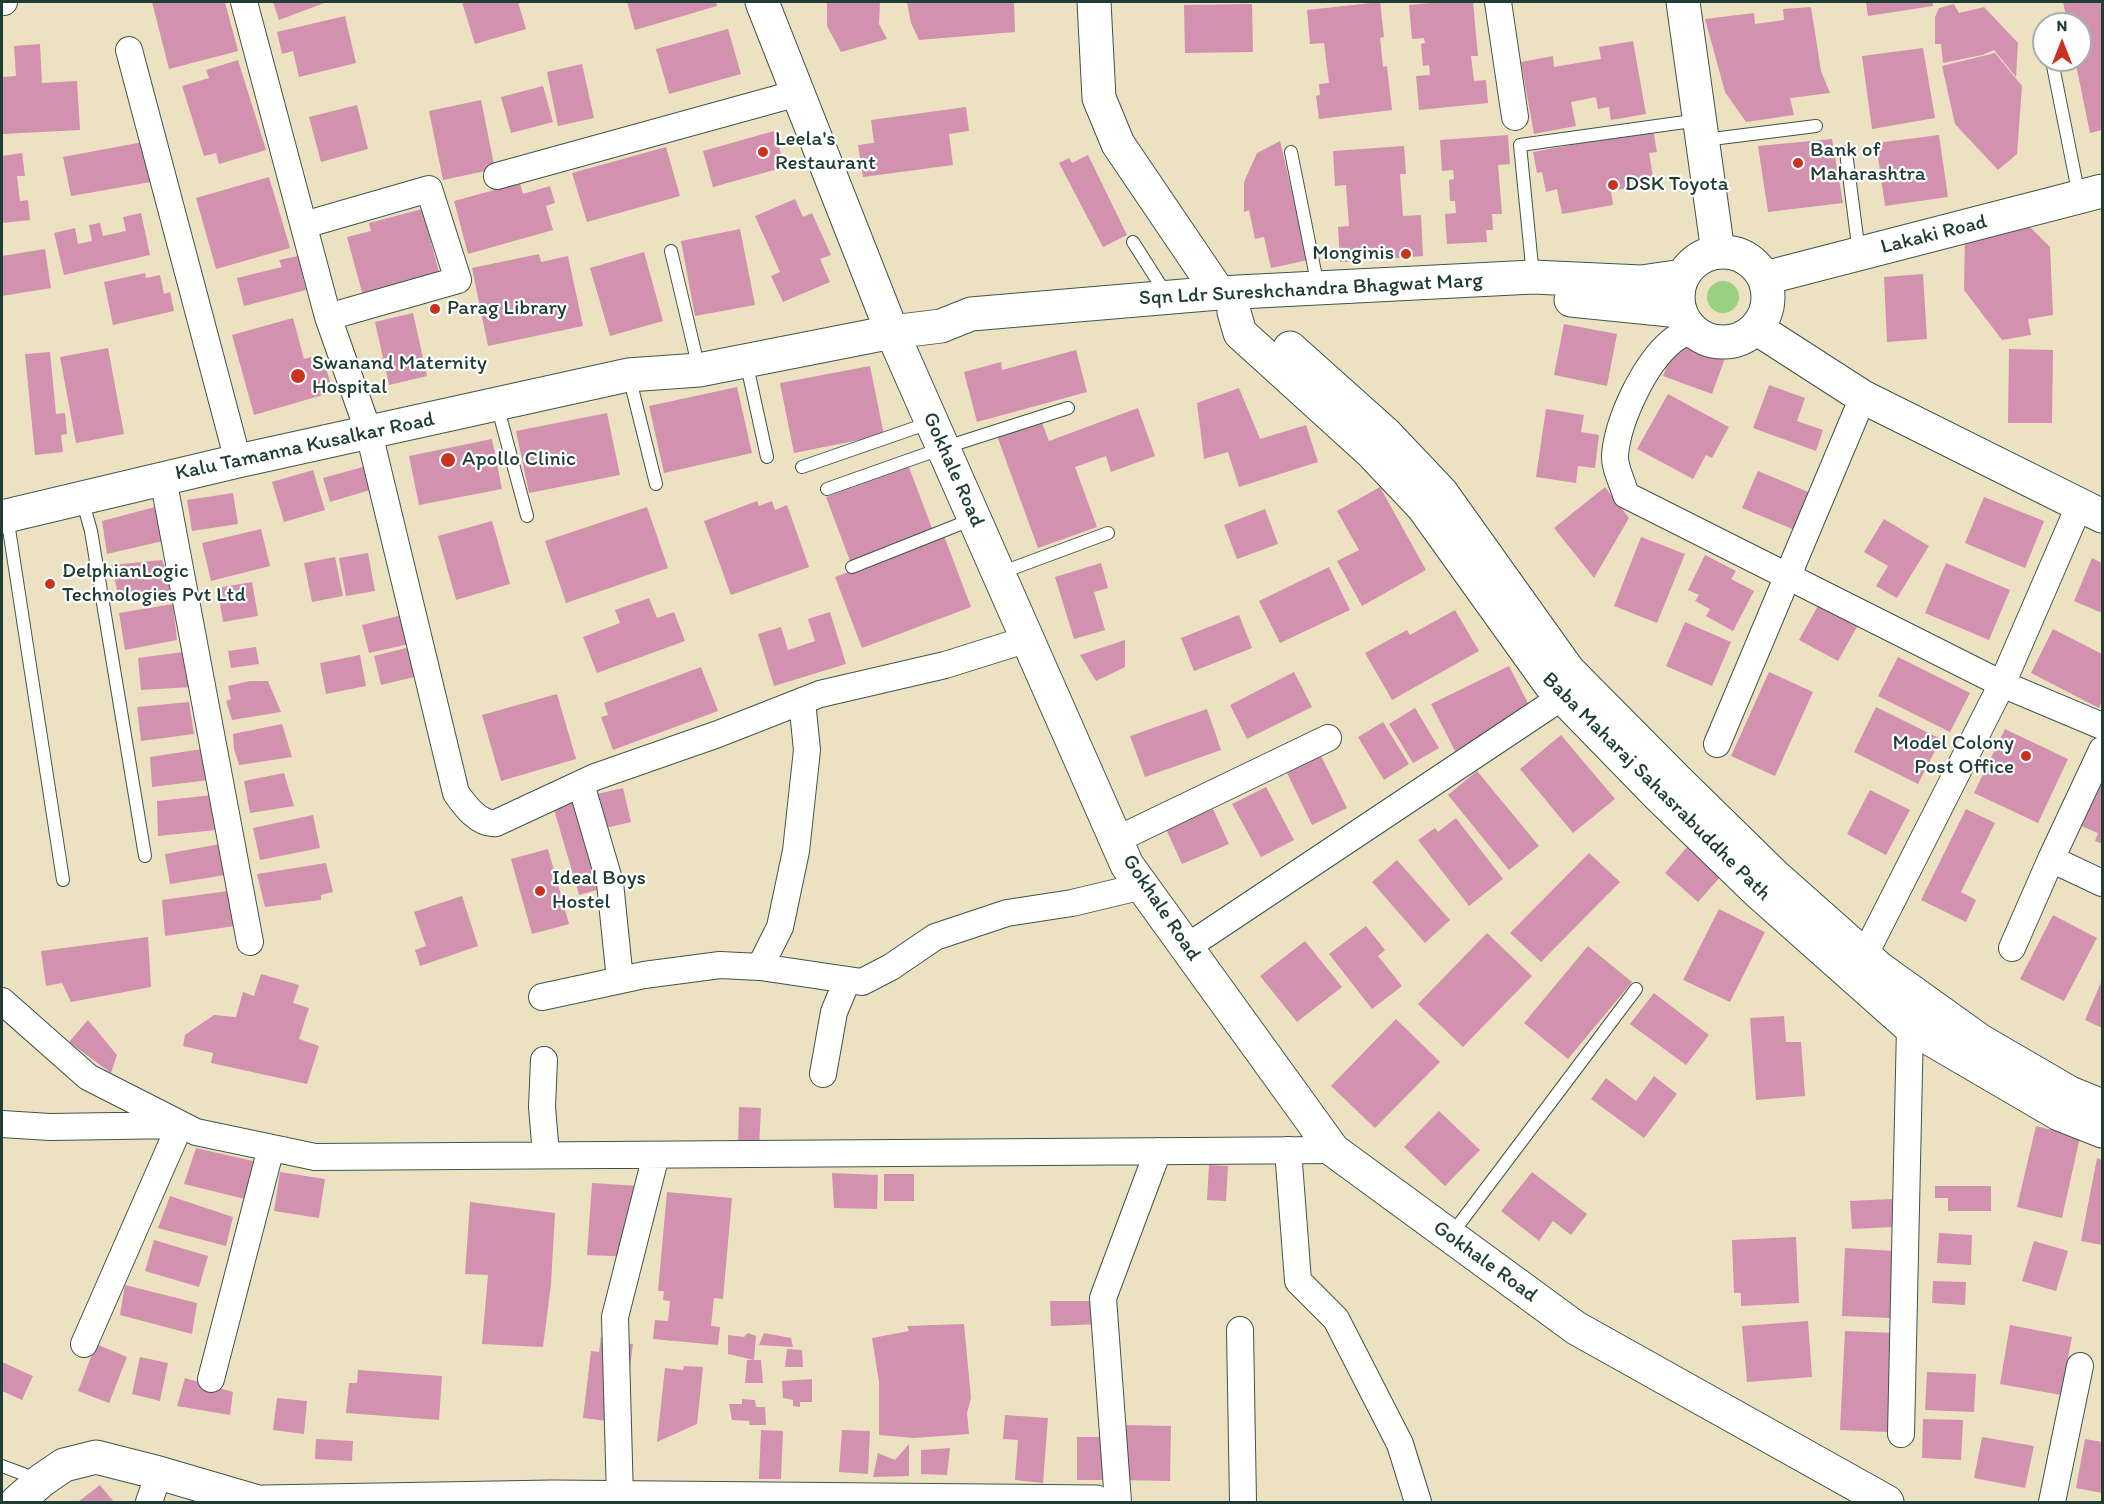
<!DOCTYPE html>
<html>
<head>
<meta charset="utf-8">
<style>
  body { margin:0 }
  #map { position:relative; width:2104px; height:1504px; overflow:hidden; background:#ece2c1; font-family:Itim,sans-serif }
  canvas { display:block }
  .frame { position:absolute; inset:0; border:3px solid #1f3d34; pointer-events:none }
  .north { position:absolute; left:2032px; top:12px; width:60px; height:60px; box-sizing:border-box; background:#fff; border:2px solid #a5b1ae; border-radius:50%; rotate:0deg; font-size:16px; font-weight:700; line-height:24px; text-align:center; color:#1f3d34 }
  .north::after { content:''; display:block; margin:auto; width:21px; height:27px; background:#c8321e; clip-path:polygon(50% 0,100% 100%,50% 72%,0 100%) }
</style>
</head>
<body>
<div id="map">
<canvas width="2104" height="1504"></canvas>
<div class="frame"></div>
<div class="north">N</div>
</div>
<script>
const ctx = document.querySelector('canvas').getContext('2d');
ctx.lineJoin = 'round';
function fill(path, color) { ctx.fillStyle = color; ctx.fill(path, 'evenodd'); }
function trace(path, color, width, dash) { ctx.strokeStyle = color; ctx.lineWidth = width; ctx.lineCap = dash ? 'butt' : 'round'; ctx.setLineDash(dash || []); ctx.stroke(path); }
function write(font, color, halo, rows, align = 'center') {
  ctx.font = font + ' Itim,sans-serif'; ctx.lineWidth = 4.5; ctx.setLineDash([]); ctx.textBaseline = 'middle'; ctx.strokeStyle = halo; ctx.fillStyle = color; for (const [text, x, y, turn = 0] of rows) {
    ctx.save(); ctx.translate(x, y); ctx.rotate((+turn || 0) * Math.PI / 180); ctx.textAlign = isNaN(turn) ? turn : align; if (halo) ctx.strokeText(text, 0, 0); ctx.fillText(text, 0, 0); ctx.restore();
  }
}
const green = new Path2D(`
  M1707 297a16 16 0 1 1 32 0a16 16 0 1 1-32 0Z`);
const building = new Path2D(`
  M152,2H225L238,51L169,69Z
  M273,2H327L279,20Z
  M462,2H518L526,29L475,44Z
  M627,2H716L717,6L635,30Z
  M827,2H880L879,24L887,39L841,52L827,26Z
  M907,2H1014L1015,32L919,40L911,23Z
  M1380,2L1384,37L1380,38L1383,67L1387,66L1392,110L1319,119L1316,96L1320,95L1319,84L1329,83L1324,43L1310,44L1307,10Z
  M1441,2H1473L1478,56H1471L1474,81L1486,80L1488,103L1419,110L1416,76L1430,75L1429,65L1423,66L1421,44L1425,43L1424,38L1412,39L1409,5Z
  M1866,2H1933V6L1868,16Z
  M2063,2H2102V130L2090,133L2075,60H2080V24H2068Z
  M1252,4L1253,52L1185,53L1184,5Z
  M1954,4L1959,13L1984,7L2018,43L2016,77L1994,50L1982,55L1943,63L1941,44H1935V17L1939,8Z
  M1811,7L1821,71L1830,93L1790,98L1794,115L1746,122L1725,92L1705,19L1754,13L1755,24L1784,20L1783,9Z
  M345,16L356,63L299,77L293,51L282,54L277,32Z
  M728,29L741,74L669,94L656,49Z
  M1633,41L1646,114L1611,120L1609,107L1598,109L1596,97L1571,102L1576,126L1534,134L1521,62L1553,56L1554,67L1601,59L1599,47Z
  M40,44L42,83L77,81L80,130L3,134L2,77L16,76L14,46Z
  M1923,48L1935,118L1872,129L1862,56Z
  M1995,53L2022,86L2017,154L1998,170L1955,124L1942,66Z
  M238,60L266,150L219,164L216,153L204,156L182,86L209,78L206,70Z
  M582,64L594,118L558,126L547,72Z
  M543,86L553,122L511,133L501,97Z
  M481,100L495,169L443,180L429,111Z
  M357,105L368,149L321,162L309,117Z
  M966,107L969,131L949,134L953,165L863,177L858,145L874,143L871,120Z
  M1653,130L1657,152L1649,153L1653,177L1628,182L1629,188L1611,191L1613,205L1562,214L1557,189L1546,192L1542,172L1537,173L1533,152Z
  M774,131L785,167L713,187L703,151Z
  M1508,135L1510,164L1498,165L1502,214H1492L1493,230H1486L1487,242L1447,244L1445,214L1456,213L1455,201H1450L1449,180L1454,179L1453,170L1442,171L1440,140Z
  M1939,135L1948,197L1885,206L1876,143Z
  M1832,139L1843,203L1768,212L1758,146Z
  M1280,141L1308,260L1271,268L1264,237L1255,239L1249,210L1244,212V182L1257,153Z
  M143,142L151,182L71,196L63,157Z
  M1404,146L1406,174H1400L1403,216L1421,215L1423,256L1340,262L1338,227L1349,226L1346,185L1335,186L1333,151Z
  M666,147L680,196L587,222L572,173Z
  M22,153L25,176H17L20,201L28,200L30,220L2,223V156Z
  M1088,155L1127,235L1103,247L1059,163L1069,158L1072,163Z
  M269,177L290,248L216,269L196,198Z
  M520,183L523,194L550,186L555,203L546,206L553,230L468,254L454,201Z
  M795,199L803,217L812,213L831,255L820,259L830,282L783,302L771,276L780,272L755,216Z
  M422,209L440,276L363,296L347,237L371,231L369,223Z
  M141,213L150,255L64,275L54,233L75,228L78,244L92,241L89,225L100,223L103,236L126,231L123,217Z
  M2028,225L2050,247L2053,315L2028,319L2031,335L2002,340L1964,290L1965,229Z
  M740,229L755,305L695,316L681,241Z
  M45,249L51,288L2,296V256Z
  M644,252L663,321L610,336L590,268Z
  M539,254L541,262L568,256L583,326L488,346L472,268Z
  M298,256L306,290L244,306L237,278L282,267L279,260Z
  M145,273L146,278L160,275L164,294L170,292L174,311L113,325L104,282Z
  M1923,274L1927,339L1887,342L1884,277Z
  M413,313L427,376L389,385L375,322Z
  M293,318L304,359L322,354L333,392L254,415L232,335Z
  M1564,324L1617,334L1607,386L1554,375Z
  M1677,340L1725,358L1712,394L1663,376Z
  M108,348L124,434L76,443L60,357Z
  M2009,349L2053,350L2052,423H2008Z
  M1076,350L1087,392L977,422L964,372L1001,362L1002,370Z
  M50,352L56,414L65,413L67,434L61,435L63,452L35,455L25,354Z
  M870,366L884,435L794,453L780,383Z
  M1769,385L1805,398L1797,421L1823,430L1816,451L1753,428Z
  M737,387L752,453L664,473L649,406Z
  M1239,388L1260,439L1306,425L1318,462L1239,487L1228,452L1204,459L1197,403Z
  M1668,394L1729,427L1712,458L1706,455L1693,479L1637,449Z
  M1138,408L1155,456L1111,472L1106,456L1075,467L1097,527L1038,548L997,436L1041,420L1049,441Z
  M1546,409L1584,415L1581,432L1599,435L1595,468L1578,466L1576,483L1536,477Z
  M607,413L620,475L529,493L516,431Z
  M492,439L502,489L419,505L409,456Z
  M363,467L370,490L330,502L323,478Z
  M909,467L933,531L850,561L826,497Z
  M313,470L325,510L284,522L272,482Z
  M1758,471L1813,494L1797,531L1742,508Z
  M1380,487L1426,570L1362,606L1337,561L1359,550L1337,511Z
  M1605,487L1629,518L1594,578L1554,528Z
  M233,493L238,524L192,531L187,500Z
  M1984,497L2044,521L2025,568L1965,543Z
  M757,501L759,506L772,501L775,510L787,505L809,567L731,595L704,521Z
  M155,507L163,541L107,554L102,521Z
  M647,507L668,568L566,603L545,541Z
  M1265,509L1278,544L1237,559L1224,525Z
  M1884,519L1929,546L1897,598L1876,586L1888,566L1864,552Z
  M492,521L510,584L456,600L438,536Z
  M261,529L270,566L211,581L202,543Z
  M944,536L971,607L862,648L835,577Z
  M1641,537L1685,554L1657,623L1614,606Z
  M368,553L375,591L346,596L339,558Z
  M1705,555L1736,571L1731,579L1754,591L1733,631L1706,616L1710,609L1695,601L1699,595L1688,590Z
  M335,557L343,596L312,602L304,563Z
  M2092,558L2102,563V613L2074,601Z
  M162,560L168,575L170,591L119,600L112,565Z
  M1101,563L1108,588L1094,592L1105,630L1074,639L1055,577Z
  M1946,563L2010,590L1989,640L1925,613Z
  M1329,567L1350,610L1280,643L1259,601Z
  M252,582L258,616L223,622L217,588Z
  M649,598L657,618L674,612L685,641L597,673L583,637L620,623L615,610Z
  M173,604L177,640L125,650L119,613Z
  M1819,604L1858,625L1838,661L1799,640Z
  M1455,610L1479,651L1392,700L1365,653L1407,630L1410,635Z
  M830,612L846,664L774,686L758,634L781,627L788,650L815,641L808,619Z
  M402,615L409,644L369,653L362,625Z
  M1239,615L1252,648L1194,671L1181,638Z
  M1685,622L1731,642L1712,686L1666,666Z
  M2053,629L2102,654V700L2099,708L2031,673Z
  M1125,640V667L1096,681L1080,655Z
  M256,647L259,664L231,668L228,651Z
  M410,647L418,676L381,685L374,656Z
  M183,652L192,687L141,690L138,658Z
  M360,655L366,686L326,694L320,663Z
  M1898,657L1970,693L1950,732L1878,696Z
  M1509,666L1533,713L1455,751L1431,704Z
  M701,667L718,711L613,750L601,717L608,715L604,703Z
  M1294,672L1312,707L1247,739L1230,705Z
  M1769,672L1813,692L1775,776L1731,756Z
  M250,681H268L281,712L232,720L226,701L231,699L228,686Z
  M557,694L576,759L501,781L482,715Z
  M189,702L194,734L141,741L137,707Z
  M1876,707L1941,739L1918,784L1854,752Z
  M1415,708L1439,748L1413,763L1389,724Z
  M1207,709L1221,750L1145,777L1130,736Z
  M1383,722L1409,764L1384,780L1358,737Z
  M282,724L292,757L239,765L234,749L233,734Z
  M2005,729L2068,759L2038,823L1974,793Z
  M1561,735L1615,799L1573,833L1520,769Z
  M202,749L209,780L152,787L150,757Z
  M1321,756L1347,808L1312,825L1287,773Z
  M1477,771L1539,846L1509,870L1448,795Z
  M284,773L294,806L250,813L244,781Z
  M2102,777V844L2095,841L2098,833L2081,826Z
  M1266,787L1294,840L1261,857L1232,804Z
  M623,788L631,822L601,829L593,795Z
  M1870,790L1910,810L1886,855L1847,834Z
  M213,795L216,830L158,836L157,801Z
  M578,799L604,888L579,895L553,806Z
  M1213,809L1229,844L1182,864L1166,829Z
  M1966,809L1995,823L1961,892L1976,900L1966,922L1921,900Z
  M313,815L320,848L260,860L253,828Z
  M1456,818L1503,879L1469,906L1418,840L1435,828L1438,832Z
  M220,844L225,875L170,884L165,854Z
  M1687,847L1721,876L1698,902L1665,873Z
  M548,849L569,924L532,934L511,859Z
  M1589,853L1620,882L1541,962L1510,933Z
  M1397,860L1450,920L1425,943L1372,882Z
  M326,863L333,892L321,895V900L265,907L257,874Z
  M228,891L235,926L165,936L162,900Z
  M462,896L478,946L420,966L415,950L426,946L414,912Z
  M1719,909L1765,932L1730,1002L1683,980Z
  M2053,915L2097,938L2064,1001L2020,979Z
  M1366,926L1385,950L1378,956L1402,986L1372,1009L1329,954Z
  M1487,933L1532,976L1463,1047L1418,1004Z
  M148,937L151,987L71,1002L62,983L46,986L41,951Z
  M1305,941L1342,987L1297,1022L1260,976Z
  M1588,946L1632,982L1568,1059L1524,1023Z
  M261,974L299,985L293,1003L309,1008L299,1039L319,1046L307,1084L211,1063L213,1053L183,1046L185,1035L214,1015L236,1017L243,992L254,996Z
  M2102,980V1028L2085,1020Z
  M1654,993L1709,1035L1686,1065L1630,1024Z
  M1784,1016L1786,1042H1801L1805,1096L1756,1100L1750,1018Z
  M1396,1019L1440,1062L1375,1128L1331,1086Z
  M88,1020L117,1055L111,1073L69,1042Z
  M1654,1076L1677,1094L1644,1138L1591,1099L1606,1078L1636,1101Z
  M739,1107L761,1108L759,1148L738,1149Z
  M1439,1111L1480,1150L1445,1186L1404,1147Z
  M2036,1126L2080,1137L2062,1218L2017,1207Z
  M196,1148L253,1161L245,1199L184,1184Z
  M2097,1158L2102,1160V1245L2081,1241Z
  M1209,1165L1228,1166L1226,1201L1207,1200Z
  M280,1172L325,1179L319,1218L274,1211Z
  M1532,1172L1587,1214L1571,1235L1553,1221L1539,1241L1501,1211Z
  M832,1173L878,1175L877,1209L834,1208Z
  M884,1174H914V1201H884Z
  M592,1183L639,1186L635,1257L587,1255Z
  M1935,1186H1991V1211H1948V1198H1935Z
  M667,1192L732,1198L723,1299L714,1298L711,1326L720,1327L718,1345L653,1339L655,1320L668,1321L670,1301L663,1300L664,1291H658Z
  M170,1196L233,1217L226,1246L158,1228Z
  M1892,1199L1893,1227L1852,1229L1850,1201Z
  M470,1202L555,1213L551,1284L543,1347L482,1344L488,1275L465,1274Z
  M1939,1233L1972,1235L1971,1265L1937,1263Z
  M1796,1237L1799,1303L1741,1306V1293H1734L1732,1240Z
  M154,1240L208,1256L199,1287L145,1271Z
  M2034,1241L2068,1251L2056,1291L2022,1281Z
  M1845,1248L1894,1251L1892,1318L1842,1316Z
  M1933,1281L1966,1282L1965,1305L1932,1303Z
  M125,1285L197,1303L192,1334L120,1315Z
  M1050,1301H1098L1100,1324L1051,1326Z
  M1808,1321L1812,1377L1747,1382L1742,1326Z
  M964,1324L971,1398L967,1413L969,1434L914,1438L879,1435V1382L872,1338L909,1331L907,1326Z
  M2010,1325L2072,1337L2061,1395L2000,1384Z
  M1845,1331L1895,1333L1889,1432L1840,1430Z
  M748,1333L756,1336L754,1360H761L763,1383H745L747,1360H754L728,1354V1335L744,1337Z
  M764,1333L791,1338L793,1347L759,1345Z
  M601,1337L615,1339L614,1342L633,1344L623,1423L583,1418L591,1351L599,1352Z
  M96,1344L127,1357L109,1403L78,1391Z
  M787,1349L802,1350L803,1367H785Z
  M140,1357L168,1363L160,1401L132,1394Z
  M2,1362L33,1376L22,1400L2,1391Z
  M684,1366L703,1367L697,1424L657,1442L665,1368L683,1370Z
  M358,1370L442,1376L439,1420L346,1413L349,1383H357Z
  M1927,1372L1976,1374L1974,1412L1925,1410Z
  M185,1378L233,1392L230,1415L177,1406Z
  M812,1379V1402H800V1407L793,1406V1400L783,1398L782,1381Z
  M277,1398L307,1401L304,1434L273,1430Z
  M742,1399L755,1400L756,1407H765L766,1425H750L749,1421L732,1420L729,1404H742Z
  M1005,1415L1048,1418L1043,1483L1015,1480L1018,1440L1003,1439Z
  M1923,1419L1963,1420L1961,1460L1922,1458Z
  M1123,1425L1171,1426L1170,1481L1122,1480Z
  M761,1430L783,1431L781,1479H759Z
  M842,1430L870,1431L868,1474L839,1472Z
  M1077,1437H1111L1114,1480H1077Z
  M1982,1437L2034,1446L2025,1488L1974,1478Z
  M316,1439L353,1441L352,1461L315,1459Z
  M2085,1439L2102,1442V1493L2076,1488Z
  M909,1444V1476L873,1477L878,1453L895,1460Z
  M950,1448L947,1475L921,1474V1450Z
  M100,1485L114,1502H78Z`);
const lane = new Path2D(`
  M2053,66L2079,196
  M1704,140L1816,126
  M1291,152L1318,287
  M1846,152L1859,253
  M1133,242L1166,294
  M671,251L699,369
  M1533,276L1520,145L1685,122
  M746,361L767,457
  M629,376L656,484
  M497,405L527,516
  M802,467L932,422
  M827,489L943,448L1068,408
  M82,499L91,531L145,856
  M7,516L63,880
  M852,567L973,519
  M1000,573L1108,533
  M1451,1235L1636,989
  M2,1466L37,1479`);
const street = new Path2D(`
  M2,2H4
  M244,2L328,317L369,433L456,793C465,806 479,825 496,823L595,777L718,734L820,694L945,665L1028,639
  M1498,2L1515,117
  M129,50L238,461
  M497,176L798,93
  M304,225L429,189L458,280L328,317
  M1692,329C1685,333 1678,336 1672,341C1644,364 1618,420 1615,455C1614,467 1623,484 1626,495L2002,684L2102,726
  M163,478L250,942
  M1717,744L1863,397
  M581,784L610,883L620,980
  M1116,840L1328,738
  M2051,859L2102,883
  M1187,947L1562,697
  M2012,948L2051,859L2102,750
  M760,967L862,982L891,967L935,937L1007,913L1072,903L1143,886
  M1854,969L1864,956L2002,684L2080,504
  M542,997L644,975L720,965L760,967L780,927L796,851L807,750L802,701
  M2,1001L88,1077L196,1132L315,1157L1333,1150
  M544,1060L542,1107L546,1155
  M823,1074L834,1012L847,981
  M2,1124L50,1127L180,1125L84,1344
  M1288,1150L1298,1281L1336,1319L1400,1444L1418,1502
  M1240,1330L1243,1502
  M211,1379L271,1148
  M1901,1434L1910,1027
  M620,1498L615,1317L656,1155
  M149,1502L159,1473
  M1118,1502L1103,1298L1158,1151
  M2052,1502L2080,1366`);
const secondary = new Path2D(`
  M762,2L892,332L1127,865L1333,1150L1576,1328L1887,1502
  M1094,2L1099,98L1118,144L1219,293
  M1683,2L1718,252
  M1678 297a45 45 0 1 1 90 0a45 45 0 1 1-90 0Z
  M1765,278L2102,191
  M1571,300L1680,311
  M1234,312L1240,333L1371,452L1423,507L1550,684L1660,797L1758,892L1910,1027L2059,1114L2102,1131
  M1756,328L1863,397L2102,516
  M1290,348L1386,434L1441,492L1568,670L1677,780L1774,875L1880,969L1979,1040L2070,1093L2102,1106
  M2,517L238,461L628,375L699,370L892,332L941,326L971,314L1219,293L1533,277L1641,282L1683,276
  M17,1502L42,1480L64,1465L96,1457L159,1473L258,1502
  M264,1502L553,1497L1096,1502`);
const markers = [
  [763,152,6,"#c8321e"],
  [1798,163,6,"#c8321e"],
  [1613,185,6,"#c8321e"],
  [1406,254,6,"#c8321e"],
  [435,309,6,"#c8321e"],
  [298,376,8,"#c8321e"],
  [448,460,8,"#c8321e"],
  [50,584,6,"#c8321e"],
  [2026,756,6,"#c8321e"],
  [540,891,6,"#c8321e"]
];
const poiNames = [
  ["Leela's",775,140],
  ["Restaurant",775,164],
  ["Bank of",1810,151],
  ["Maharashtra",1810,175],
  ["DSK Toyota",1625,185],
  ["Monginis",1394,254,"right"],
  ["Parag Library",447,309],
  ["Swanand Maternity",312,364],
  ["Hospital",312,388],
  ["Apollo Clinic",462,460],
  ["DelphianLogic",62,572],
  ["Technologies Pvt Ltd",62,596],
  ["Model Colony",2014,744,"right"],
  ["Post Office",2014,768,"right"],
  ["Ideal Boys",552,879],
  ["Hostel",552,903]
];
const streetNames = [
  ["Lakaki Road",1934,235,-14],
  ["Sqn Ldr Sureshchandra Bhagwat Marg",1311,290,-3],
  ["Kalu Tamanna Kusalkar Road",305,447,-12],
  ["Gokhale Road",953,470,66],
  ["Baba Maharaj Sahasrabuddhe Path",1656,787,45],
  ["Gokhale Road",1161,908,56],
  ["Gokhale Road",1485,1262,36]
];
fill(green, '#99d082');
fill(building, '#d391b0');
trace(lane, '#3e5649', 14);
trace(street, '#3e5649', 28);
trace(secondary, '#3e5649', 35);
trace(lane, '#fff', 12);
trace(street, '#fff', 26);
trace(secondary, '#fff', 33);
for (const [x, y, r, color] of markers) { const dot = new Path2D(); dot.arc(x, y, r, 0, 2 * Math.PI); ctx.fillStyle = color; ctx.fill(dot); trace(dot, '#fff', 2); }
write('21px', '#1f3d34', '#fff', poiNames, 'left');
write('21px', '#1f3d34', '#fff', streetNames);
</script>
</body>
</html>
